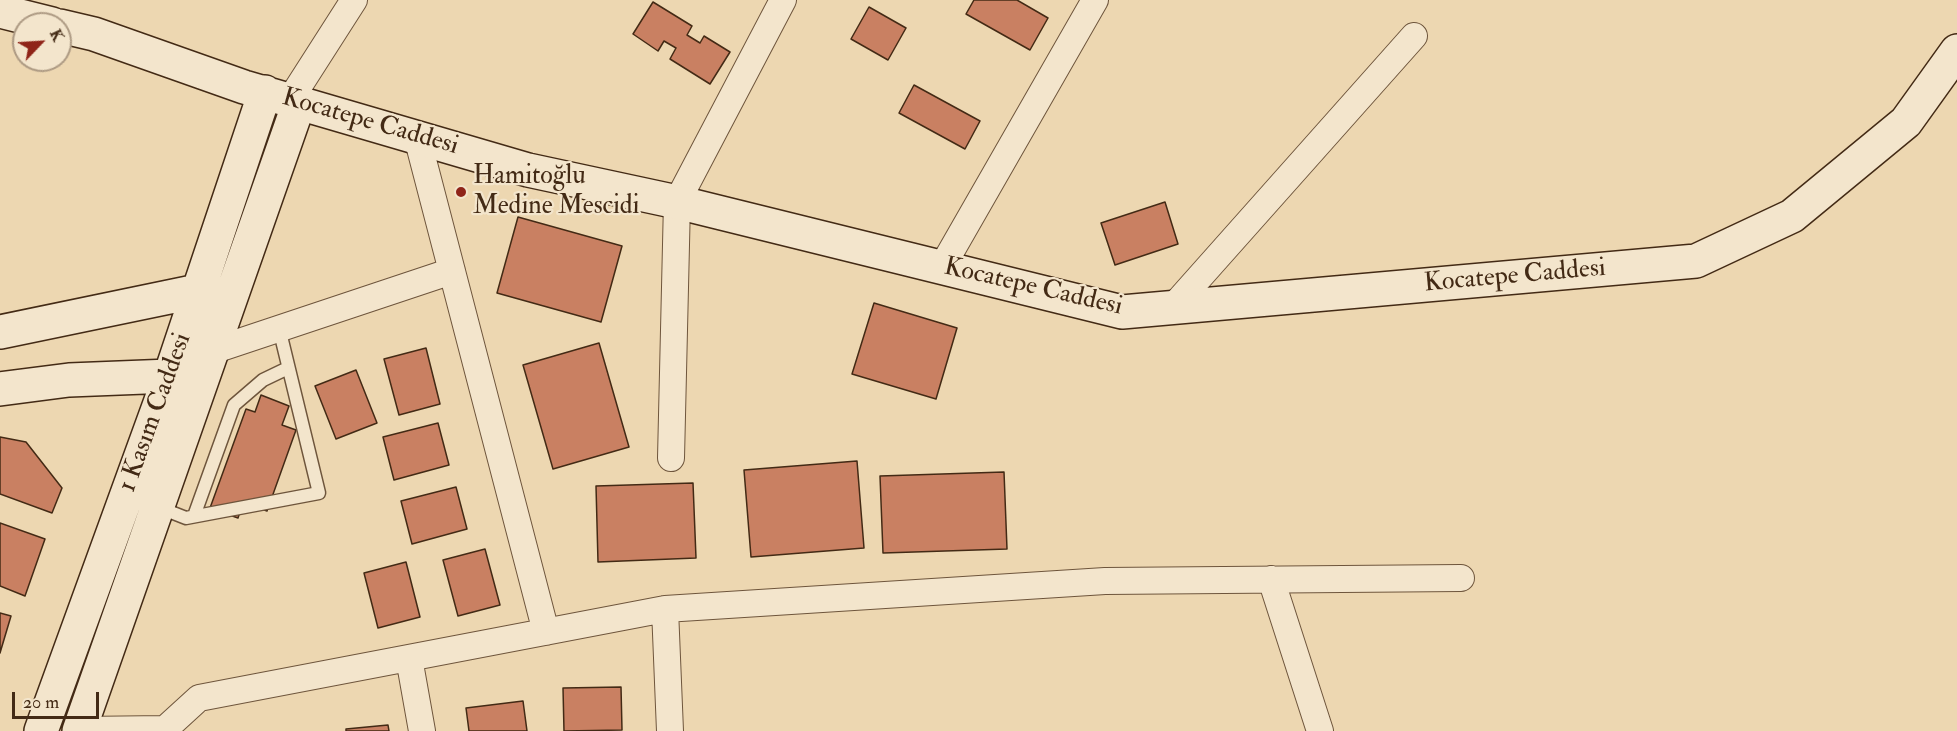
<!DOCTYPE html>
<html>
<head>
<meta charset="utf-8">
<style>
  body { margin:0 }
  #map { position:relative; width:1957px; height:731px; overflow:hidden; background:#edd7b1; font-family:"IM FELL Double Pica",serif }
  canvas { display:block }
  .north { position:absolute; left:12px; top:12px; width:60px; height:60px; box-sizing:border-box; background:#f3e5cc; border:2px solid #ad9a83; border-radius:50%; rotate:65deg; font-size:16px; font-weight:700; line-height:24px; text-align:center; color:#432a15 }
  .north::after { content:''; display:block; margin:auto; width:21px; height:27px; background:#8f2418; clip-path:polygon(50% 0,100% 100%,50% 72%,0 100%) }
  .scale { position:absolute; left:12px; top:692px; width:87px; height:27px; box-sizing:border-box; border:3px solid #432a15; border-top:0; padding-left:8px; font-size:18px; line-height:21px; white-space:nowrap; color:#432a15; -webkit-text-stroke:4px #f3e5cc; paint-order:stroke }
</style>
</head>
<body>
<div id="map">
<canvas width="1957" height="731"></canvas>
<div class="north">K</div>
<div class="scale">20 m</div>
</div>
<script>
const ctx = document.querySelector('canvas').getContext('2d');
ctx.lineJoin = 'round';
function fill(path, color) { ctx.fillStyle = color; ctx.fill(path, 'evenodd'); }
function trace(path, color, width, dash) { ctx.strokeStyle = color; ctx.lineWidth = width; ctx.lineCap = dash ? 'butt' : 'round'; ctx.setLineDash(dash || []); ctx.stroke(path); }
function write(font, color, halo, rows, align = 'center') {
  ctx.font = font + ' "IM FELL Double Pica",serif'; ctx.lineWidth = 4.5; ctx.setLineDash([]); ctx.textBaseline = 'middle'; ctx.strokeStyle = halo; ctx.fillStyle = color; for (const [text, x, y, turn = 0] of rows) {
    ctx.save(); ctx.translate(x, y); ctx.rotate((+turn || 0) * Math.PI / 180); ctx.textAlign = isNaN(turn) ? turn : align; if (halo) ctx.strokeText(text, 0, 0); ctx.fillText(text, 0, 0); ctx.restore();
  }
}
const building = new Path2D(`
  M974,0H1017L1048,18L1030,50L966,14Z
  M653,2L692,26L687,35L700,43L704,36L730,52L710,84L670,59L676,48L664,41L658,51L633,34Z
  M869,7L906,28L888,60L851,39Z
  M914,85L980,121L965,149L899,113Z
  M1165,202L1178,244L1115,265L1101,223Z
  M518,217L622,246L601,322L497,293Z
  M874,303L957,328L936,399L852,374Z
  M599,343L629,447L553,469L523,365Z
  M426,348L440,404L399,415L384,359Z
  M356,370L377,423L336,439L315,386Z
  M261,395L289,406L282,425L296,430L267,511L243,502L238,518L210,508L246,409L255,412Z
  M438,423L449,465L394,480L383,437Z
  M0,437L26,442L62,488L52,513L0,494Z
  M857,461L864,548L751,557L744,470Z
  M1004,472L1007,549L883,553L880,476Z
  M693,483L696,558L598,562L596,486Z
  M456,487L467,529L412,544L401,501Z
  M0,523L45,539L25,596L0,586Z
  M485,549L500,605L458,616L443,560Z
  M406,562L420,617L378,628L364,573Z
  M0,613L11,616L0,653Z
  M621,687L622,730L564,731L563,688Z
  M523,701L527,731H469L466,708Z
  M388,725L389,731H346V729Z`);
const lane = new Path2D(`
  M158,507L186,518L319,493L279,328
  M194,516L234,405L263,380L288,368`);
const street = new Path2D(`
  M290,100L354,0
  M417,137L546,632
  M942,267L1095,0
  M1173,307L1414,36
  M212,351L452,271
  M671,458L677,202L783,0
  M1271,579L1320,731
  M665,609L670,731
  M409,658L422,731
  M80,730L165,729L199,698L665,609L1105,581L1461,578`);
const secondary = new Path2D(`
  M0,11L52,24
  M60,26L94,34L244,87L528,170L677,202L1122,312L1696,261L1792,216L1906,122L1957,51
  M0,332L198,291
  M0,389L69,380L170,376
  M41,731L170,376L265,92
  M79,731L299,103`);
const markers = [
  [461,192,6,"#8f2418"]
];
const streetNames = [
  ["Kocatepe Caddesi",370,123,16],
  ["Kocatepe Caddesi",1515,277,-5],
  ["Kocatepe Caddesi",1033,288,13],
  ["1 Kasım Caddesi",156,413,-70]
];
const poiNames = [
  ["Hamitoğlu",473,177],
  ["Medine Mescidi",473,207]
];
fill(building, '#c98062');
trace(building, '#432a15', 1.5);
trace(lane, '#6e553c', 15);
trace(street, '#6e553c', 28);
trace(secondary, '#432a15', 36);
trace(lane, '#f3e5cc', 12);
trace(street, '#f3e5cc', 26);
trace(secondary, '#f3e5cc', 33);
for (const [x, y, r, color] of markers) { const dot = new Path2D(); dot.arc(x, y, r, 0, 2 * Math.PI); ctx.fillStyle = color; ctx.fill(dot); trace(dot, '#f3e5cc', 2); }
write('26px', '#432a15', '#f3e5cc', streetNames);
write('26px', '#432a15', '#f3e5cc', poiNames, 'left');
</script>
</body>
</html>
